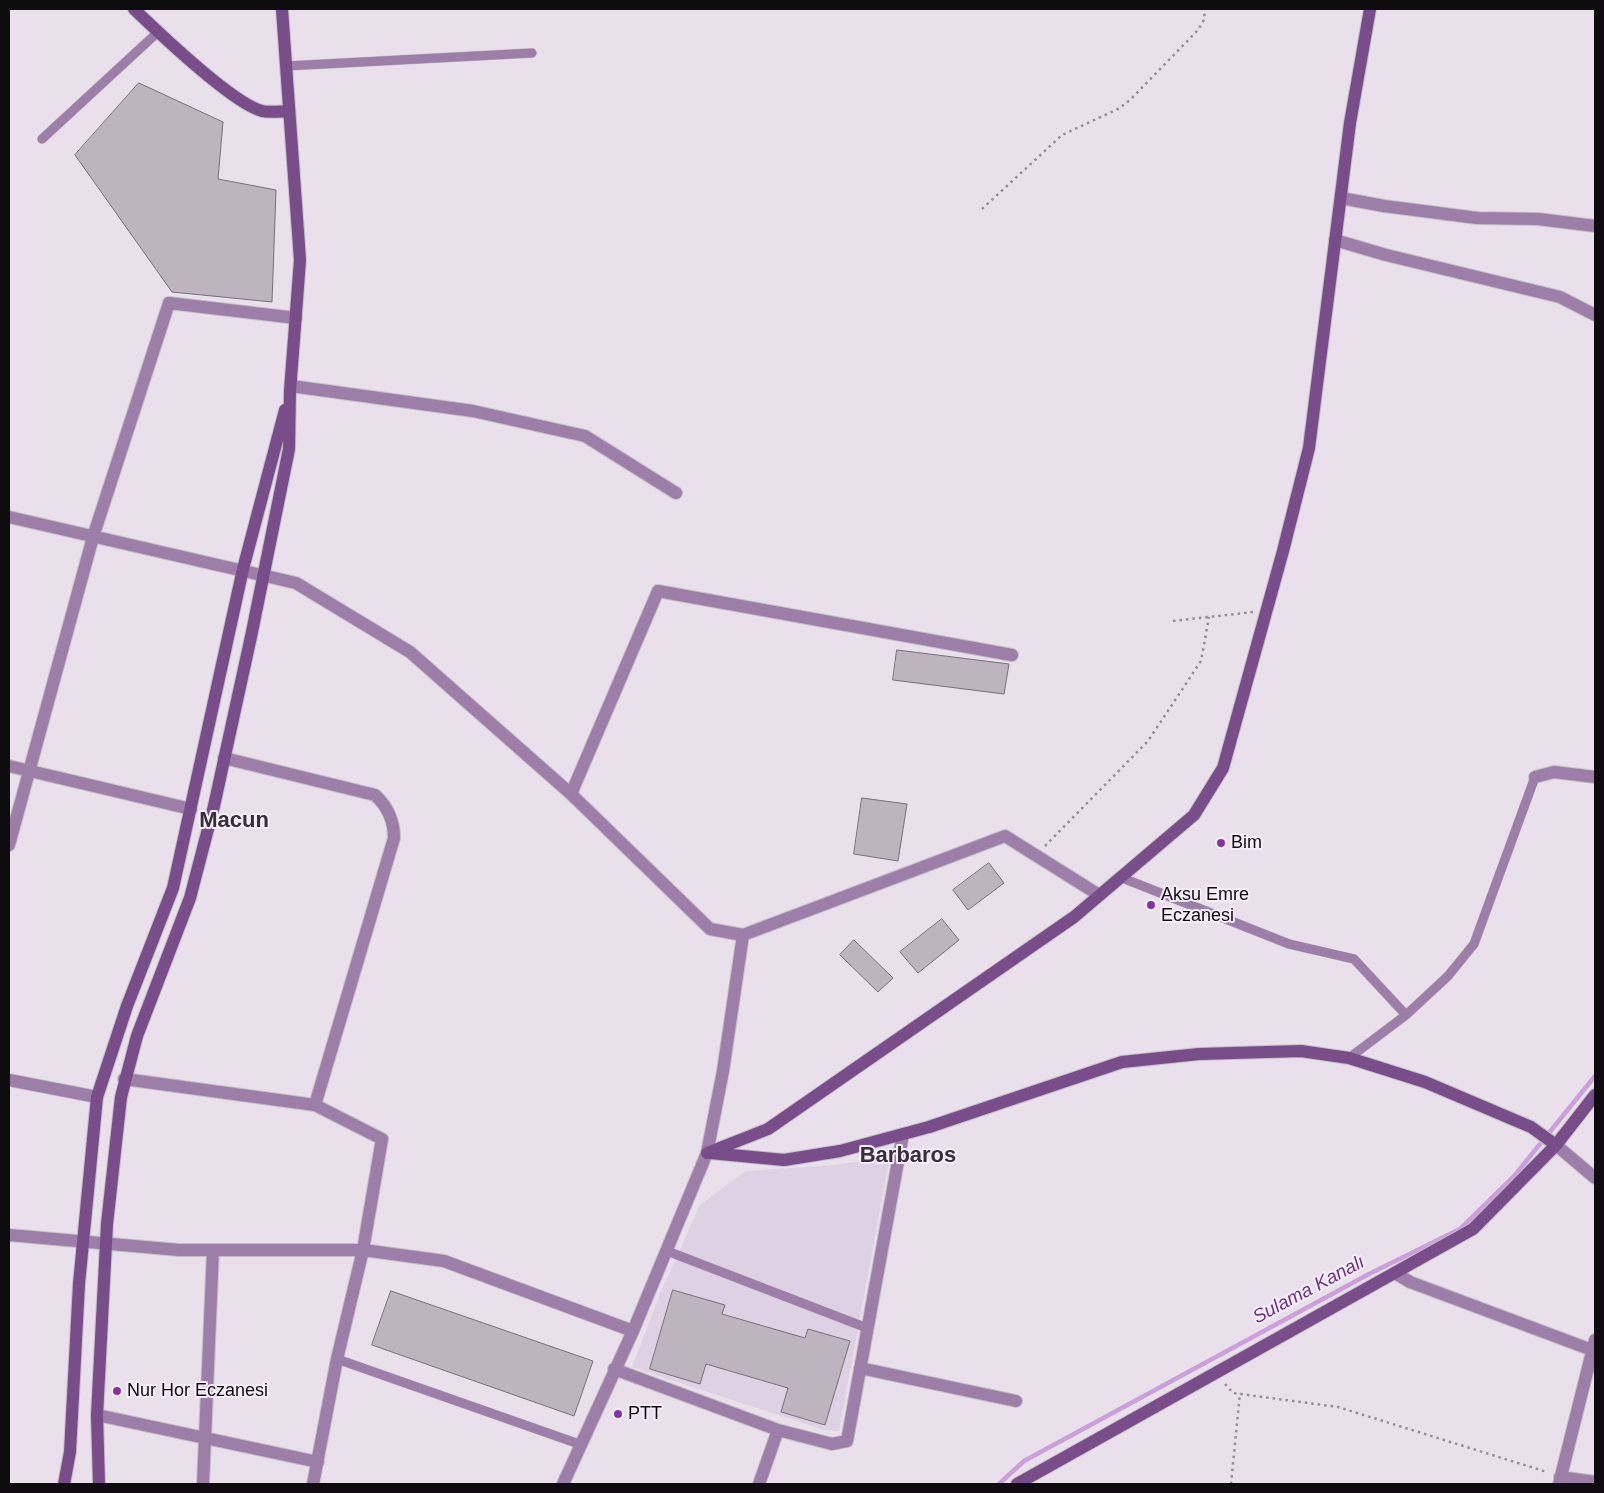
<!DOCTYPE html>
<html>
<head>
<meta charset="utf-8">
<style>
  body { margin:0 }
  #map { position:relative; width:1604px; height:1493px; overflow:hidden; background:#e9e0ec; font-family:Arial,sans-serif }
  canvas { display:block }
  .frame { position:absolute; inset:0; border:10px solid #0f0c10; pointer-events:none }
</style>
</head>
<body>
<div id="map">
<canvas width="1604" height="1493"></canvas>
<div class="frame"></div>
</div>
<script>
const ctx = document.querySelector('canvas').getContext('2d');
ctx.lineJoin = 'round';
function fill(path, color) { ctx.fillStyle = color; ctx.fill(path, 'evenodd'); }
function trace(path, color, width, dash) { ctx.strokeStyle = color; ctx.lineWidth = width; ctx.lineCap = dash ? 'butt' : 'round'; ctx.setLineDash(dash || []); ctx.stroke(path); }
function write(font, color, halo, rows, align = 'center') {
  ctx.font = font + ' Arial,sans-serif'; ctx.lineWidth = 4; ctx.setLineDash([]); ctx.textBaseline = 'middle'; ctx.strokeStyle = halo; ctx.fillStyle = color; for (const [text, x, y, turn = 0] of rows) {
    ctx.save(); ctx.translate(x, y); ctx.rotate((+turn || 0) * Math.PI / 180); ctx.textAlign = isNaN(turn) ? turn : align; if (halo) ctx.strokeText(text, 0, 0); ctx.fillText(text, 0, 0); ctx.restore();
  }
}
const built = new Path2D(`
  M890,1156L839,1431L824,1430L632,1367L660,1294L700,1205L746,1171L836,1165Z`);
const stream = new Path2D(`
  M999,1484L1024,1461L1369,1274L1460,1229L1515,1175L1595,1076`);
const building = new Path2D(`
  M139,83L223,122L218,179L276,190L272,302L172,292L75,155Z
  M897,650L1009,664L1004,694L893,680Z
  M862,798L907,804L898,861L854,854Z
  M989,863L1004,883L968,910L953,890Z
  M942,919L959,940L918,973L900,952Z
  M854,940L893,978L878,992L840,955Z
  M673,1290L725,1305L722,1314L805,1338L808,1329L850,1341L825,1425L781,1412L788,1388L706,1364L700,1384L650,1369Z
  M391,1291L593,1361L574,1416L372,1345Z`);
const path = new Path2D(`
  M982,209L1062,135L1118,109L1130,100L1198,30L1205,18L1203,9
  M1173,621L1253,612
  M1045,846L1148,741L1201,661L1209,617
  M1225,1384L1233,1393L1338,1407L1547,1472
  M1231,1484L1240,1393`);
const lane = new Path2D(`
  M286,66L532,53
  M42,139L158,32
  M1120,877L1289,944L1354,959L1406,1015
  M1349,1058L1406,1015L1448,976L1474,944L1535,777
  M667,1251L867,1328
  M337,1359L579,1444`);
const street = new Path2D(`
  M1341,198L1384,206L1477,218L1538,219L1595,226
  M1335,240L1386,255L1560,297L1595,315
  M291,386L473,411L585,436L676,493
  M9,517L296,583L410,652L571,794L710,929L743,935
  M224,758L375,795C388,807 394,820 394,838L315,1105
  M9,766L191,809
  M1535,777L1554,772L1595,777
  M571,794L658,591L1012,655
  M9,845L93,537L169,303L296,318
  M124,1079L315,1105L382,1139L363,1250L337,1359L313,1484
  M9,1080L97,1097
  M1556,1145L1595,1178
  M9,1235L179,1250H363L444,1261L633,1331
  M1395,1273L1410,1282L1592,1350
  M860,1368L1016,1401
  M614,1369L778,1430L759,1484
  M97,1415L318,1462
  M778,1430L832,1444L847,1441L903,1134
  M1560,1477L1595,1482
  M203,1484L213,1250
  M563,1484L633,1331L707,1153L723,1071L743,935L1005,836L1099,895
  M1559,1484L1595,1340`);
const secondary = new Path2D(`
  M134,9C159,33 232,103 262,111C270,113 281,111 289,111
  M707,1153L768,1129L1074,917L1194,815L1223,768L1283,551L1309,448L1350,123L1370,9
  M710,1153L784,1160L840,1151L929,1127L1122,1062L1199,1054L1301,1051L1349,1058L1425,1082L1531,1127L1556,1145
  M64,1484L70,1452L79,1284L97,1097L127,1006L173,888L243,569L285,410
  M99,1484L97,1415L107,1224L121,1097L137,1036L190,898L214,806L252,632L289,449L290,391L300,260L282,9
  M1017,1484L1473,1229L1556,1145L1595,1095`);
const markers = [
  [1221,843,5,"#8533a1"],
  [1151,905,5,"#8533a1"],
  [117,1391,5,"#8533a1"],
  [618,1414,5,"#8533a1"]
];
const poiNames = [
  ["Bim",1231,843],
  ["Aksu Emre",1161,895],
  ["Eczanesi",1161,916],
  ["Nur Hor Eczanesi",127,1391],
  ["PTT",628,1414]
];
const waterNames = [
  ["Sulama Kanalı",1309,1290,-28]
];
const districtNames = [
  ["Macun",234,821],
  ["Barbaros",908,1156]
];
fill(built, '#ded1e3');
trace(stream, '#ca9fda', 4.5);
fill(building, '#bdb4c0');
trace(building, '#776f7a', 1);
trace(lane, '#c6bec9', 10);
trace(street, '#c6bec9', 14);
trace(secondary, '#c6bec9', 14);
trace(path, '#948d96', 2.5, [2.5, 4]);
trace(lane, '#9c7ea8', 9);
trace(street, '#9c7ea8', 12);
trace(secondary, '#784d89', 12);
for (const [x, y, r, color] of markers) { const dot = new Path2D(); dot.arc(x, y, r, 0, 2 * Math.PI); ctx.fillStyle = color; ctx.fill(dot); trace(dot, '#f6edfa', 2); }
write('18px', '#0f0c10', '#f6edfa', poiNames, 'left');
write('italic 19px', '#69357c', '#f6edfa', waterNames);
write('bold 22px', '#362f39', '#f6edfa', districtNames);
</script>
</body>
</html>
